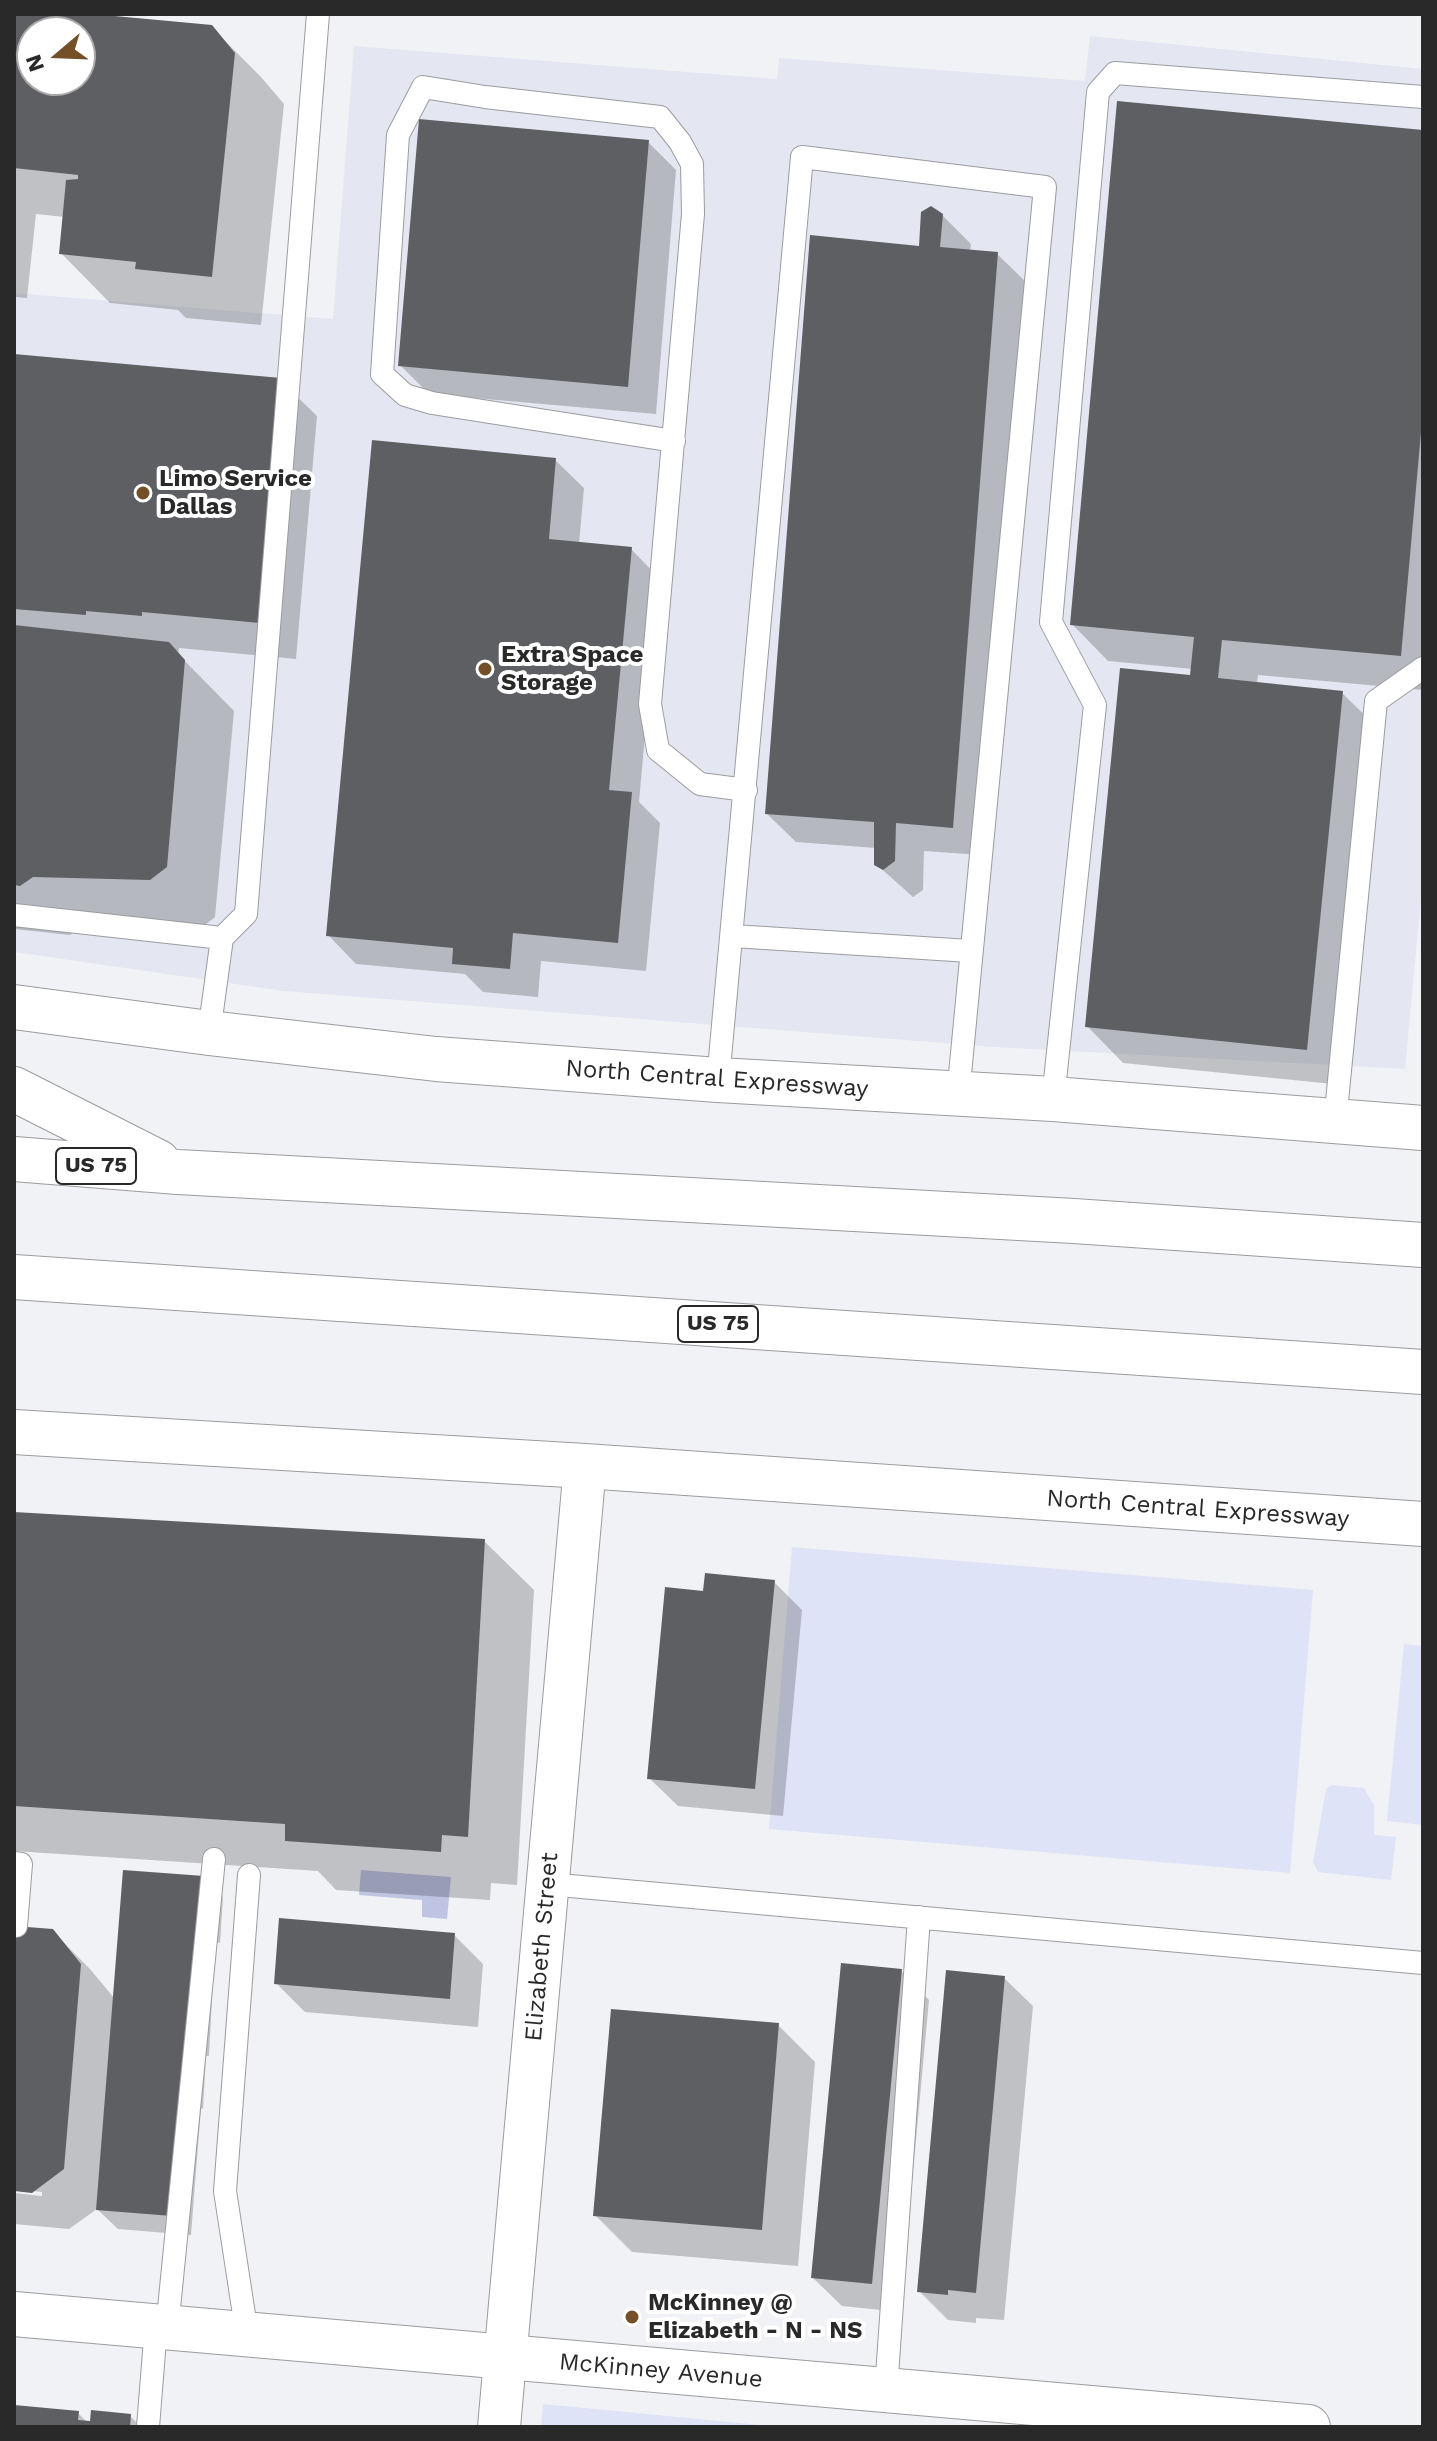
<!DOCTYPE html>
<html>
<head>
<meta charset="utf-8">
<style>
  body { margin:0 }
  #map { position:relative; width:1437px; height:2441px; overflow:hidden; background:#f1f2f5; font-family:"Work Sans",sans-serif }
  canvas { display:block }
  .frame { position:absolute; inset:0; border:16px solid #29292a; pointer-events:none }
  .north { position:absolute; left:16px; top:16px; width:80px; height:80px; box-sizing:border-box; background:#fff; border:2px solid #a9a9aa; border-radius:50%; rotate:251deg; font-size:22px; font-weight:700; line-height:32px; text-align:center; color:#29292a }
  .north::after { content:''; display:block; margin:auto; width:28px; height:36px; background:#745029; clip-path:polygon(50% 0,100% 100%,50% 72%,0 100%) }
</style>
</head>
<body>
<div id="map">
<canvas width="1437" height="2441"></canvas>
<div class="frame"></div>
<div class="north">N</div>
</div>
<script>
const ctx = document.querySelector('canvas').getContext('2d');
ctx.lineJoin = 'round';
function fill(path, color) { ctx.fillStyle = color; ctx.fill(path, 'evenodd'); }
function trace(path, color, width, dash) { ctx.strokeStyle = color; ctx.lineWidth = width; ctx.lineCap = dash ? 'butt' : 'round'; ctx.setLineDash(dash || []); ctx.stroke(path); }
function write(font, color, halo, rows, align = 'center') {
  ctx.font = font + ' "Work Sans",sans-serif'; ctx.lineWidth = 8; ctx.setLineDash([]); ctx.textBaseline = 'middle'; ctx.strokeStyle = halo; ctx.fillStyle = color; for (const [text, x, y, turn = 0] of rows) {
    ctx.save(); ctx.translate(x, y); ctx.rotate((+turn || 0) * Math.PI / 180); ctx.textAlign = isNaN(turn) ? turn : align; if (halo) ctx.strokeText(text, 0, 0); ctx.fillText(text, 0, 0); ctx.restore();
  }
}
const built = new Path2D(`
  M1090,36L1423,69V877L1405,1069L994,1047L284,991L14,952V293L333,319L354,46L777,79L779,58L1085,81Z`);
const green = new Path2D(`
  M792,1547L1313,1590L1290,1873L769,1829Z
  M1404,1644L1423,1646V1825L1387,1821Z
  M1331,1785L1364,1788L1374,1805V1835L1396,1837L1391,1880L1318,1872L1313,1862L1326,1789Z
  M543,2404L781,2427H541Z`);
const water = new Path2D(`
  M361,1870L451,1877L447,1919L422,1917V1900L359,1895Z`);
const shadow = new Path2D(`
  M14,14H72L211,27L261,77L284,104L261,325L186,318L178,310L110,303L61,253L65,217L36,214L27,298L14,297ZM32,32H80V80H32Z
  M1423,132V690L1258,675L1257,684L1342,693L1379,729L1343,1085L1123,1063L1087,1026L1193,669L1108,661L1072,624Z
  M648,142L676,170L656,414L429,394L400,365Z
  M942,215L971,244L970,251L997,254L1026,282L981,855L924,851L923,890L913,897L876,864V848L796,842L767,814L921,248Z
  M14,356L280,380L317,416L296,659L179,648L178,654L234,711L215,917L200,929L83,926L70,935L14,929Z
  M555,460L584,488L579,544L631,549L659,578L639,802L660,823L646,971L541,961L538,997L483,992L465,974L356,964L328,935Z
  M14,1514L484,1541L534,1590L517,1885L491,1883L490,1900L336,1890L318,1871L14,1851Z
  M774,1582L802,1610L783,1816L678,1806L649,1778L705,1593Z
  M204,1878L223,1897L220,1943L215,1942L209,2056H206L203,2109L201,2108L191,2235L118,2229L97,2209L69,2229L14,2224V2193L42,2196V2192L14,2189L52,1931L90,1969L115,1999Z
  M454,1935L483,1964L478,2027L305,2012L276,1983Z
  M901,1971L929,2000L900,2312L842,2306L813,2278Z
  M1004,1978L1033,2006L1004,2320L976,2318V2323L948,2320L919,2291Z
  M778,2025L815,2062L798,2266L632,2252L595,2215Z
  M14,2407L78,2413L88,2423L130,2416L141,2427H14Z`);
const building = new Path2D(`
  M14,14H93L212,25L235,53L212,277L135,269L136,262L59,254L66,180L78,179V175L14,168ZM32,32H80V80H32Z
  M1117,101L1423,130V410L1401,656L1222,640L1218,678L1343,691L1307,1050L1085,1027L1120,668L1190,675L1194,637L1070,625Z
  M419,119L649,140L628,387L398,366Z
  M931,206L943,214L940,247L998,252L953,828L896,823L895,861L883,870L874,865V822L765,814L810,235L919,246L921,212Z
  M14,354L281,378L260,623L142,612V616L86,611V615L14,609Z
  M372,440L556,458L549,539L632,547L609,790L632,792L618,943L513,933L510,969L452,964L453,948L326,936Z
  M14,625L169,642L185,660L167,867L150,880L33,877L20,886L14,885Z
  M14,1512L485,1539L468,1837L442,1835L441,1852L285,1841V1824L14,1806Z
  M705,1573L775,1580L755,1789L647,1779L665,1587L703,1591Z
  M123,1870L204,1876L201,1924H196L172,2216L96,2210Z
  M279,1918L455,1933L450,1999L274,1984Z
  M14,1926L53,1929L81,1964L64,2169L32,2193L14,2191Z
  M841,1963L902,1969L872,2284L811,2278Z
  M946,1970L1005,1976L976,2293L948,2290V2295L917,2292Z
  M611,2009L779,2023L762,2230L593,2216Z
  M14,2405L79,2411L78,2420L90,2421L91,2410L131,2414L130,2427H14Z`);
const lane = new Path2D(`
  M674,441L432,403L405,395L382,374L398,135L423,87L485,97L660,117L680,142L692,164L693,214L650,704L658,750L700,784L746,790
  M14,915L222,938L209,1033
  M733,936L970,951
  M222,938L246,914L318,14
  M718,1080L802,157L1045,187L958,1095
  M1053,1099L1095,705L1051,622L1098,92L1115,73L1423,97
  M1335,1122L1376,701L1423,668
  M14,1863L21,1864L16,1926
  M548,1884L1423,1963
  M167,2328L214,1859
  M247,2334L225,2191L249,1875
  M886,2390L919,1917
  M148,2427L156,2327`);
const street = new Path2D(`
  M499,2427L585,1466`);
const secondary = new Path2D(`
  M14,1007L209,1033L436,1059L718,1080L1053,1099L1423,1128
  M14,1432L585,1466L1423,1524
  M14,2314L1308,2427`);
const highway = new Path2D(`
  M14,1089L158,1162
  M14,1159L178,1172L1074,1221L1423,1245
  M14,1277L1423,1372`);
const markers = [
  [143,493,8,"#745029"],
  [485,669,8,"#745029"],
  [632,2317,8,"#745029"]
];
const shields = [
  [96,1166,80],
  [718,1324,80]
];
const shieldNames = [
  ["US 75",96,1166],
  ["US 75",718,1324]
];
const poiNames = [
  ["Limo Service",159,479],
  ["Dallas",159,507],
  ["Extra Space",501,655],
  ["Storage",501,683],
  ["McKinney @",648,2303],
  ["Elizabeth - N - NS",648,2331]
];
const streetNames = [
  ["North Central Expressway",717,1079,4],
  ["North Central Expressway",1198,1509,4],
  ["Elizabeth Street",542,1947,-85],
  ["McKinney Avenue",661,2371,5]
];
fill(built, '#e4e7f1');
fill(green, '#dfe3f7');
fill(water, '#bec4e1');
fill(shadow, '#0003');
fill(building, '#5e5f62');
trace(lane, '#9b9c9f', 24);
trace(street, '#9b9c9f', 44);
trace(secondary, '#9b9c9f', 46);
trace(highway, '#9b9c9f', 46);
trace(lane, '#fff', 22);
trace(street, '#fff', 42);
trace(secondary, '#fff', 44);
trace(highway, '#fff', 44);
for (const [x, y, r, color] of markers) { const dot = new Path2D(); dot.arc(x, y, r, 0, 2 * Math.PI); ctx.fillStyle = color; ctx.fill(dot); trace(dot, '#fff', 3); }
for (const [x, y, w] of shields) { const box = new Path2D(); box.roundRect(x - w / 2, y - 18, w, 36, 6); ctx.fillStyle = '#fff'; ctx.fill(box); trace(box, '#29292a', 2); }
write('bold 22px', '#29292a', null, shieldNames);
write('bold 24px', '#29292a', '#fff', poiNames, 'left');
write('24px', '#29292a', '#fff', streetNames);
</script>
</body>
</html>
